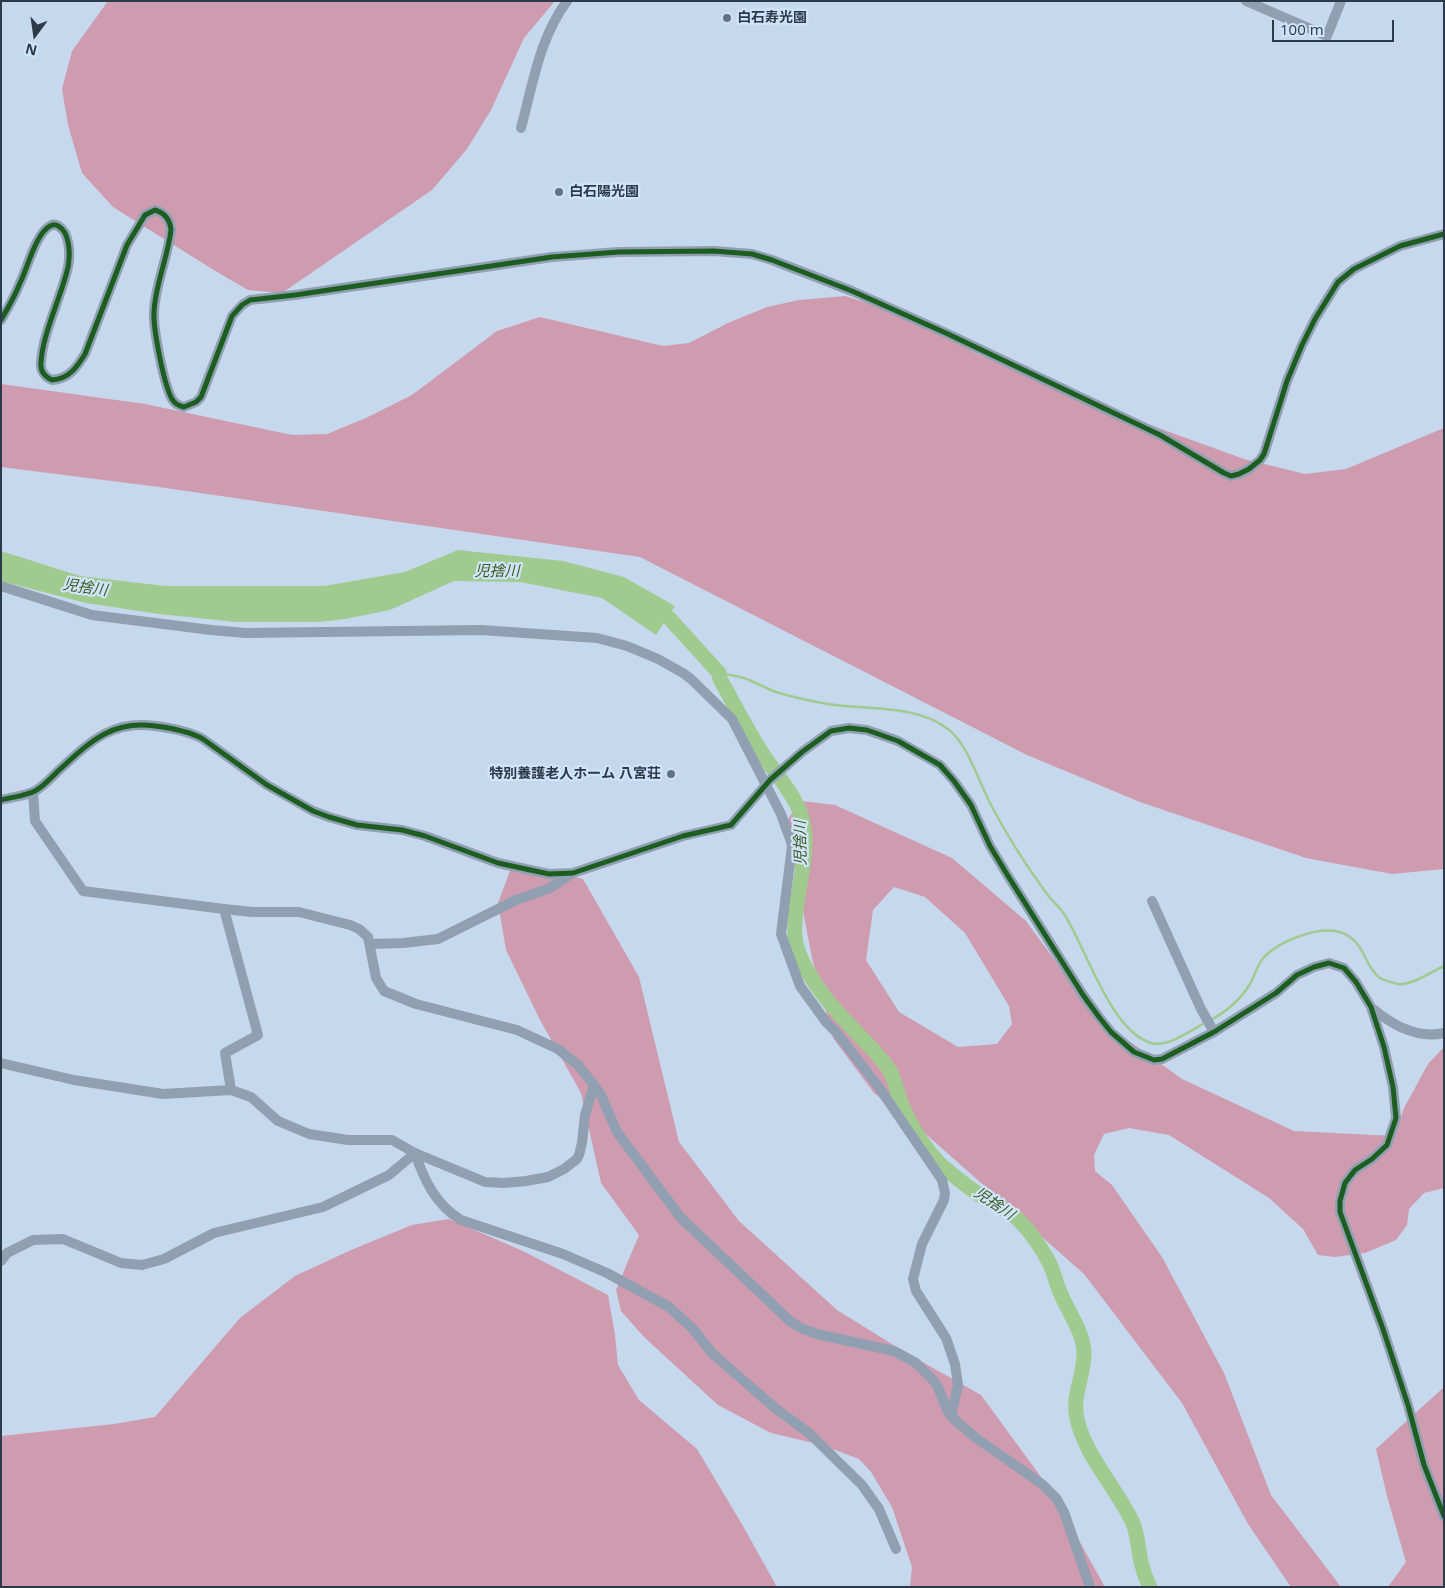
<!DOCTYPE html>
<html>
<head>
<meta charset="utf-8">
<style>
  body { margin:0 }
  #map { position:relative; width:1445px; height:1588px; overflow:hidden; background:#c6d8ee; font-family:"Open Sans",sans-serif }
  canvas { display:block }
  .frame { position:absolute; inset:0; border:2px solid #2c3948; pointer-events:none }
  .north { position:absolute; left:10px; top:10px; width:50px; height:50px; -webkit-text-stroke:4px #cfe3fb; paint-order:stroke; rotate:194deg; font-size:14px; font-weight:700; line-height:20px; text-align:center; color:#2c3948 }
  .north::after { content:''; display:block; margin:auto; width:18px; height:22px; background:#2c3948; clip-path:polygon(50% 0,100% 100%,50% 72%,0 100%) }
  .scale { position:absolute; left:1272px; top:20px; width:122px; height:22px; box-sizing:border-box; border:2px solid #2c3948; border-top:0; padding-left:6px; font-size:15px; line-height:18px; white-space:nowrap; color:#2c3948; -webkit-text-stroke:4px #cfe3fb; paint-order:stroke }
</style>
</head>
<body>
<div id="map">
<canvas width="1445" height="1588"></canvas>
<div class="frame"></div>
<div class="north">N</div>
<div class="scale">100 m</div>
</div>
<script>
const ctx = document.querySelector('canvas').getContext('2d');
ctx.lineJoin = 'round';
function fill(path, color) { ctx.fillStyle = color; ctx.fill(path, 'evenodd'); }
function trace(path, color, width, dash) { ctx.strokeStyle = color; ctx.lineWidth = width; ctx.lineCap = dash ? 'butt' : 'round'; ctx.setLineDash(dash || []); ctx.stroke(path); }
function write(font, color, halo, rows, align = 'center') {
  ctx.font = font + ' "Open Sans","Noto Sans JP",sans-serif'; ctx.lineWidth = 4.5; ctx.setLineDash([]); ctx.textBaseline = 'middle'; ctx.strokeStyle = halo; ctx.fillStyle = color; for (const [text, x, y, turn = 0] of rows) {
    ctx.save(); ctx.translate(x, y); ctx.rotate((+turn || 0) * Math.PI / 180); ctx.textAlign = isNaN(turn) ? turn : align; if (halo) ctx.strokeText(text, 0, 0); ctx.fillText(text, 0, 0); ctx.restore();
  }
}
const forest = new Path2D(`
  M108,1H555L524,38L491,110L467,149L432,190L282,293L248,290L217,272L113,207L82,173L68,125L62,89L72,51Z
  M845,296L919,319L975,353L1120,414L1244,459L1305,474L1346,469L1444,428V869L1392,874L1306,858L1140,802L1027,755L640,557L159,487L1,467V384L145,404L292,435L327,434L366,418L412,395L497,331L540,317L663,346L689,343L728,323L767,307L799,300Z
  M801,801L835,805L952,858L1026,921L1097,1018L1182,1079L1294,1131L1395,1136L1404,1108L1428,1064L1444,1047V1188L1424,1193L1409,1209L1407,1225L1396,1240L1365,1253L1335,1257L1318,1255L1303,1229L1269,1198L1169,1135L1129,1128L1104,1134L1094,1155L1095,1171L1112,1185L1162,1257L1224,1373L1271,1495L1341,1587H1291L1248,1524L1182,1403L1084,1274L928,1136L874,1093L833,1038L812,958L786,822ZM894,887L925,897L965,933L1009,1006L1012,1024L997,1044L958,1047L899,1012L866,960L873,910Z
  M510,871H550L583,879L639,977L679,1142L739,1221L837,1310L903,1351L981,1395L1052,1492L1105,1587H910L912,1567L892,1507L871,1472L859,1459L822,1445L771,1433L718,1405L644,1337L621,1311L616,1290L639,1235L601,1183L581,1093L539,1018L506,950L498,903Z
  M449,1219L523,1251L608,1295L615,1335L618,1365L639,1400L697,1449L743,1526L777,1587H1V1436L114,1424L155,1417L240,1318L295,1276L351,1250L412,1225Z
  M1444,1387V1587H1388L1406,1562L1387,1496L1376,1449Z`);
const water = new Path2D(`
  M458,550L563,561L624,577L675,606L656,635L602,598L520,582L454,581L390,610L345,619L319,622H236L159,614L86,603L1,581V551L80,576L165,586H324L405,572Z`);
const stream = new Path2D(`
  M719,673C727,674 736,676 744,678C755,682 765,688 776,692C792,697 811,701 827,704C865,710 916,704 948,729C968,744 980,785 992,807C1008,837 1027,867 1047,894C1052,901 1059,906 1064,914C1086,947 1110,1031 1151,1043C1167,1048 1192,1030 1206,1022
  M1211,1020C1227,1011 1241,999 1250,984C1255,975 1257,965 1264,957C1274,947 1288,940 1300,936C1325,927 1350,926 1363,953C1367,961 1372,973 1380,978C1383,980 1387,981 1391,982C1394,983 1398,985 1402,984C1416,983 1431,972 1444,966`);
const river = new Path2D(`
  M653,604L670,619L719,673L720,679C734,704 747,729 762,753C780,781 803,801 805,836C807,870 787,922 798,951C810,983 834,1009 857,1033C869,1046 882,1057 891,1073C896,1084 898,1096 903,1108C912,1128 925,1149 941,1165C954,1176 968,1188 983,1197C994,1203 1004,1208 1014,1216C1029,1228 1040,1246 1049,1262C1054,1272 1056,1283 1060,1292C1068,1312 1085,1334 1084,1356C1083,1378 1072,1396 1077,1419C1086,1457 1115,1486 1132,1521C1138,1534 1138,1548 1141,1562C1143,1571 1146,1579 1150,1587`);
const minor = new Path2D(`
  M1246,1L1327,36L1341,1
  M521,128C533,84 539,39 567,1
  M1,320C8,308 15,296 20,283C27,269 36,233 50,226C56,222 62,228 65,233C70,244 70,256 68,267C61,298 43,332 41,362C40,371 45,377 52,380C69,379 77,367 85,354L127,245L145,215L155,210C165,213 170,219 171,230C168,257 155,285 154,312C153,329 164,385 172,399C175,404 179,406 184,407L196,402L201,397L232,316L242,305L250,300L295,295L552,257L619,252L714,251L752,254L772,260L852,291L948,334L1160,435L1224,473L1231,476L1239,474L1249,469L1260,460L1264,454L1287,381L1302,345L1315,319L1338,282L1354,269L1400,246L1444,234
  M1,586L92,615L211,630L246,633L481,630L597,638L627,646L658,659L683,673L691,679L732,719L781,814L790,839L792,846L781,934L800,986L826,1022L836,1032L878,1086L942,1180L945,1193L944,1200L922,1244L913,1279L916,1291L946,1338L955,1364L958,1385L951,1416
  M33,792L35,821L83,891L224,909L252,912H299L350,925L359,929L368,937L376,978L384,991L416,1004L517,1030L558,1049L578,1065L594,1085L601,1095L617,1132L681,1218L790,1321L801,1328L817,1334L894,1351L916,1363L934,1381L938,1387L947,1410L956,1421L976,1438L1042,1484L1056,1498L1064,1512L1090,1587
  M1,800C12,797 25,796 35,791C44,786 51,778 58,771C89,743 110,720 155,726C171,728 189,731 203,739L267,785L313,811L329,817L357,825L402,830L425,836L498,863L549,874L573,873L683,836L731,825L770,780L802,752L831,731L849,728L867,730L898,741L940,765L954,781L971,805L990,846L1008,876L1083,995L1099,1017L1111,1032L1134,1052L1154,1060L1162,1059L1214,1032L1276,993L1297,975L1314,967L1329,963L1344,968L1356,982L1371,1007L1384,1047L1393,1087L1396,1118L1387,1145L1372,1159L1355,1170L1345,1183L1340,1201V1212L1383,1329L1408,1405L1424,1465L1444,1516
  M1152,901L1201,1009L1214,1032
  M224,909L258,1035L225,1053L231,1090
  M370,944L403,943L438,939L516,900L550,888L571,874
  M1372,1008C1392,1025 1417,1039 1444,1033
  M1,1063L74,1080L163,1094L231,1090L251,1097L278,1121L309,1134L348,1140H392L415,1153L485,1182L504,1183L526,1181L548,1177L564,1169L577,1159L579,1155L582,1143L585,1115L594,1085
  M415,1153C424,1180 436,1205 461,1220L563,1254L607,1273L669,1307L692,1328L713,1354L775,1408L809,1433L862,1485L879,1509L896,1549
  M1,1261L7,1253L33,1240L63,1239L121,1263L142,1265L164,1259L214,1233L323,1207L389,1175L415,1153`);
const cycleway = new Path2D(`
  M1,320C8,308 15,296 20,283C27,269 36,233 50,226C56,222 62,228 65,233C70,244 70,256 68,267C61,298 43,332 41,362C40,371 45,377 52,380C69,379 77,367 85,354L127,245L145,215L155,210C165,213 170,219 171,230C168,257 155,285 154,312C153,329 164,385 172,399C175,404 179,406 184,407L196,402L201,397L232,316L242,305L250,300L295,295L552,257L619,252L714,251L752,254L772,260L852,291L948,334L1160,435L1224,473L1231,476L1239,474L1249,469L1260,460L1264,454L1287,381L1302,345L1315,319L1338,282L1354,269L1400,246L1444,234
  M1,800C12,797 25,796 35,791C44,786 51,778 58,771C89,743 110,720 155,726C171,728 189,731 203,739L267,785L313,811L329,817L357,825L402,830L425,836L498,863L549,874L573,873L683,836L731,825L770,780L802,752L831,731L849,728L867,730L898,741L940,765L954,781L971,805L990,846L1008,876L1083,995L1099,1017L1111,1032L1134,1052L1154,1060L1162,1059L1214,1032L1276,993L1297,975L1314,967L1329,963L1344,968L1356,982L1371,1007L1384,1047L1393,1087L1396,1118L1387,1145L1372,1159L1355,1170L1345,1183L1340,1201V1212L1383,1329L1408,1405L1424,1465L1444,1516`);
const markers = [
  [727,18,5,"#627182"],
  [559,192,5,"#627182"],
  [671,774,5,"#627182"]
];
const poiNames = [
  ["白石寿光園",737,18],
  ["白石陽光園",569,192],
  ["特別養護老人ホーム 八宮荘",661,774,"right"]
];
const waterNames = [
  ["児捨川",497,572],
  ["児捨川",85,588,8],
  ["児捨川",801,843,-91],
  ["児捨川",994,1204,34]
];
fill(forest, '#cf9bae');
fill(water, '#a0cb8e');
trace(stream, '#a0cb8e', 2.5);
trace(river, '#a0cb8e', 15);
trace(minor, '#90a0b2', 10);
trace(cycleway, '#1b5e20', 5);
for (const [x, y, r, color] of markers) { const dot = new Path2D(); dot.arc(x, y, r, 0, 2 * Math.PI); ctx.fillStyle = color; ctx.fill(dot); trace(dot, '#cfe3fb', 2); }
write('bold 14px', '#2c3948', '#cfe3fb', poiNames, 'left');
write('italic 15px', '#3a5b1a', '#cfe3fb', waterNames);
</script>
</body>
</html>
